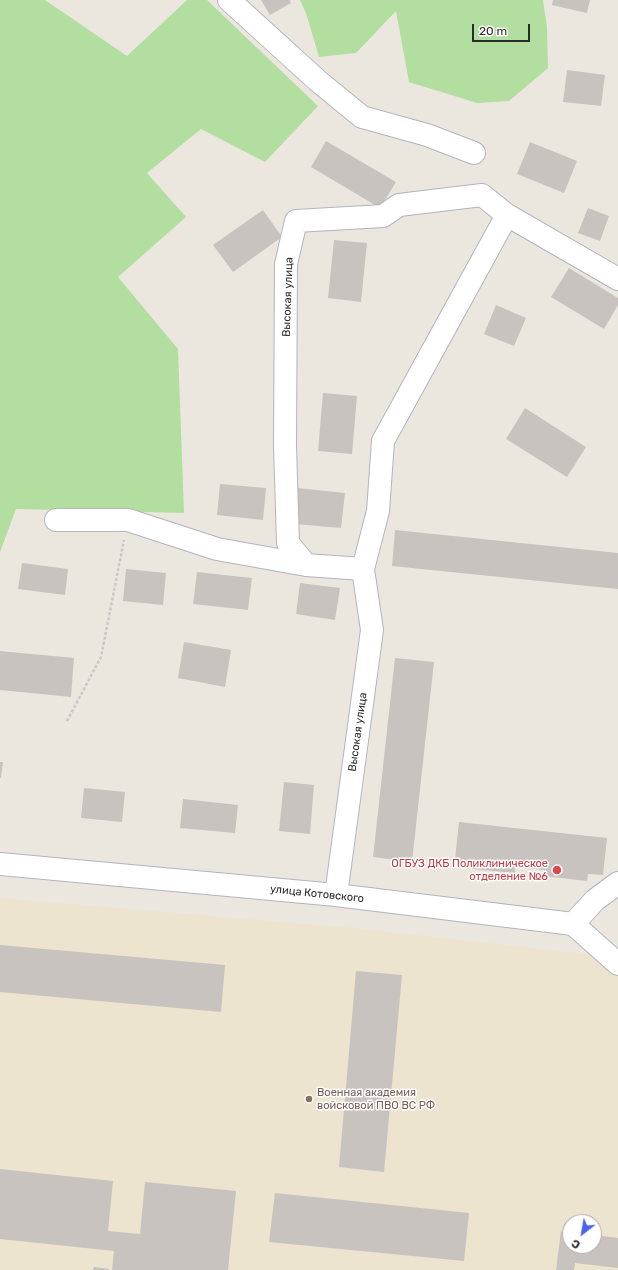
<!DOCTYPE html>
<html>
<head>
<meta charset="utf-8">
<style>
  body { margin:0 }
  #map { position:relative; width:618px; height:1270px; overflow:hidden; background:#ece7de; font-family:Rubik,sans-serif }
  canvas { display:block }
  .north { position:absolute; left:562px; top:1214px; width:40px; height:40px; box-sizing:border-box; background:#fff; border:1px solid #aaa; border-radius:50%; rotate:211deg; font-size:11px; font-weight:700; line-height:16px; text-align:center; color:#2b2b2b }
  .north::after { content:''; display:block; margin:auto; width:14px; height:18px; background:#4a62ed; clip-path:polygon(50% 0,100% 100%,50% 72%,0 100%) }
  .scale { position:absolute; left:472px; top:24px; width:58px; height:18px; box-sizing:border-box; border:2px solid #2b2b2b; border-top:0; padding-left:5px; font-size:12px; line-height:14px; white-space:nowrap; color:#2b2b2b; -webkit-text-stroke:3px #fff; paint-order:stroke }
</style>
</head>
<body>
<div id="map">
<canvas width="618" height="1270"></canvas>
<div class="north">С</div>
<div class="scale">20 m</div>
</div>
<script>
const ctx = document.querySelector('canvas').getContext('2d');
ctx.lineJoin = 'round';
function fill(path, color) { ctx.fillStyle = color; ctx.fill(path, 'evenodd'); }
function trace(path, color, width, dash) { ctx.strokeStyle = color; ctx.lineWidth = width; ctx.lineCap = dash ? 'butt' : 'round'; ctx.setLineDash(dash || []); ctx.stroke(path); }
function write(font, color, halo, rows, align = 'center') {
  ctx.font = font + ' Rubik,sans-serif'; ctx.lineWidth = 3; ctx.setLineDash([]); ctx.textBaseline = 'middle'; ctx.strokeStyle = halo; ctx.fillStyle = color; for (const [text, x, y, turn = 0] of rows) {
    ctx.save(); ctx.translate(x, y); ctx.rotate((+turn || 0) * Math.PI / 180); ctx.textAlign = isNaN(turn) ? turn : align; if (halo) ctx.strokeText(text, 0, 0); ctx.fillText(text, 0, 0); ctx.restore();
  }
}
const education = new Path2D(`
  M0,898L354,928L595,955L618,976V1270H0ZM570,1222H594V1246H570Z`);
const green = new Path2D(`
  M0,0H45L127,56L187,0H207L318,106L265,162L201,129L147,173L186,217L118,277L178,349L184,513L16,509L0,552Z
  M300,0H543L547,27L548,68L509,101L477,103L409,82L396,11L356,53L319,57L306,13Z`);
const building = new Path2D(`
  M261,0H290L291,3L270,15Z
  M553,0H590L587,13L552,5Z
  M567,70L605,75L601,106L563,102Z
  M326,141L396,182L380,208L311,167Z
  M530,142L577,161L564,193L517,174Z
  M588,208L609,216L600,241L578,233Z
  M263,210L282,237L233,272L213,245Z
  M334,240L367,243L361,302L328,298Z
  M569,268L618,298V305L604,329L551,297Z
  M496,305L526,318L514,346L484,334Z
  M323,393L357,396L352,454L318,451Z
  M525,408L586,447L567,477L506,439Z
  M220,484L266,488L263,520L217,515Z
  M298,488L345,493L341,528L295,524Z
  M395,530L618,553V589L392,566Z
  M22,563L68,569L65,595L18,589Z
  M126,569L166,573L163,605L123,601Z
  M197,572L252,578L248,610L193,604Z
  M300,583L340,588L335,620L296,614Z
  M184,642L231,650L225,687L178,678Z
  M0,651L74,658L71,697L0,690Z
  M395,658L434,662L412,862L373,857Z
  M0,762H3L1,778H0Z
  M284,782L314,785L310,834L279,831Z
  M84,788L125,792L122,822L81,818Z
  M183,799L238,805L235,833L180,828Z
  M459,822L607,838L603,875L588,874L587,881L543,876L544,870L515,867V873L472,869L473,861L455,859Z
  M0,945L225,965L221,1012L0,992Z
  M356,971L402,975L384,1172L339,1167Z
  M0,1169L113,1181L108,1231L140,1234L145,1182L236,1191L228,1270H112L114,1251L0,1239Z
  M275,1193L469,1213L464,1261L269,1242Z
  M561,1231L570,1232V1246H594V1235L618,1238V1268L575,1263L574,1270H556Z
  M94,1267L109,1269V1270H93Z`);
const path = new Path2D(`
  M67,721L101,657L124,540`);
const minor = new Path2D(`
  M229,0L318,81L362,117L427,135L474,153
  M56,520H128L217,549L306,565L363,569
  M306,565L288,543L285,445L286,264L296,221L383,216L399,205L482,195L507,215
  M0,864L336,895L573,924L618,964
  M336,895L372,630L363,569L378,511L383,441L507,215L618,279
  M573,924L595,900L618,883`);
const markers = [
  [557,870,5,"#e0444e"],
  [309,1099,4,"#8d6e63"]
];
const streetNames = [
  ["Высокая улица",288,297,-88],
  ["Высокая улица",358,732,-82],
  ["улица Котовского",317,894,6]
];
const healthNames = [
  ["ОГБУЗ ДКБ Поликлиническое",548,864],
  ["отделение №6",548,877]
];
const educationNames = [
  ["Военная академия",317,1093],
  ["войсковой ПВО ВС РФ",317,1106]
];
fill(education, '#ece4cf');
fill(green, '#b2de9f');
fill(building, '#c8c3be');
trace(minor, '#b2b4be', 24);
trace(path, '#c8c8c8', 2.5, [3, 2]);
trace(minor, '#fff', 22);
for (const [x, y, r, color] of markers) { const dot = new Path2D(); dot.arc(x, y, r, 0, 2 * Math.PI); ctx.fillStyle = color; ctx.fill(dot); trace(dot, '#fff', 1.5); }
write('11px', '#2b2b2b', '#fff', streetNames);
write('11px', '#be3a42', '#fff', healthNames, 'right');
write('11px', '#785e54', '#fff', educationNames, 'left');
</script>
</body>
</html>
